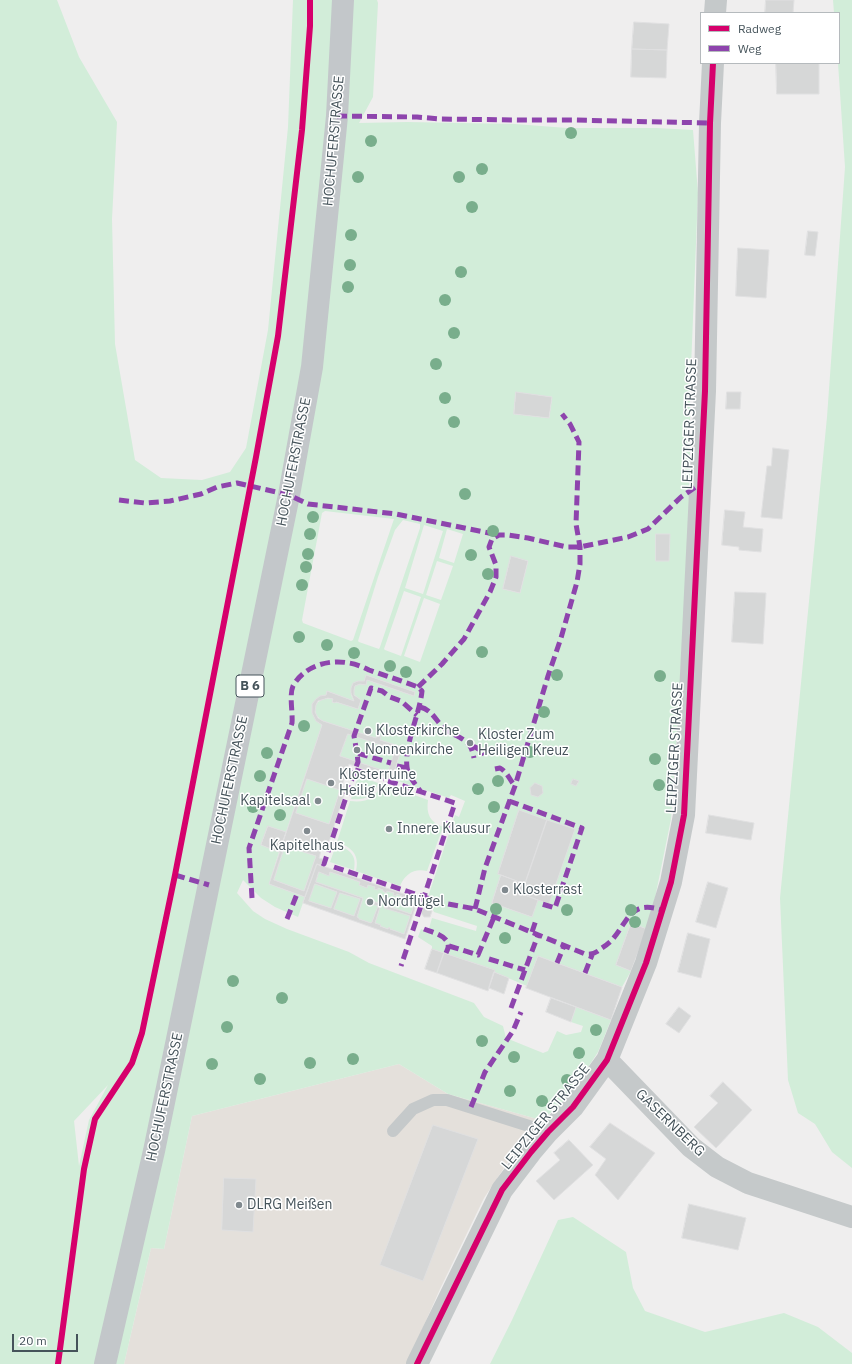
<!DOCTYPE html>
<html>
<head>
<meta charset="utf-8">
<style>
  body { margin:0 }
  #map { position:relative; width:852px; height:1364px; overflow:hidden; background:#efeeee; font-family:"IBM Plex Sans",sans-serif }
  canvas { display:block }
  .legend { position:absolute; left:700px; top:12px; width:140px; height:52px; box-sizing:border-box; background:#fff; border:1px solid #b5babd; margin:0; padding:5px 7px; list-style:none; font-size:12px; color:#45535a }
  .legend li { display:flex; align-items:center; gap:8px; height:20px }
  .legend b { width:20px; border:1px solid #b5babd }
  .scale { position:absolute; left:12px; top:1334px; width:66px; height:18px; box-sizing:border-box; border:2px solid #45535a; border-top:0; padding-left:5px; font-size:12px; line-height:14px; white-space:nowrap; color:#45535a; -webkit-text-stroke:3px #fff; paint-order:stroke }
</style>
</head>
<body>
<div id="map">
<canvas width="852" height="1364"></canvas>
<ul class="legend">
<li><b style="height:5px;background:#d6006c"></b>Radweg</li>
<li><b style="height:5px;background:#8e44ad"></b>Weg</li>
</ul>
<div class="scale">20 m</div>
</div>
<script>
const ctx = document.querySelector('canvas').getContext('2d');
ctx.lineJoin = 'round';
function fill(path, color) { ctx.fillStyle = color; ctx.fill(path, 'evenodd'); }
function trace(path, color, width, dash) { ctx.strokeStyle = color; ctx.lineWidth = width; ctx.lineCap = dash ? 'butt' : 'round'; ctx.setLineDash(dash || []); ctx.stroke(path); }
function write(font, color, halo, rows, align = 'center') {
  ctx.font = font + ' "IBM Plex Sans",sans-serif'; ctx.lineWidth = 3; ctx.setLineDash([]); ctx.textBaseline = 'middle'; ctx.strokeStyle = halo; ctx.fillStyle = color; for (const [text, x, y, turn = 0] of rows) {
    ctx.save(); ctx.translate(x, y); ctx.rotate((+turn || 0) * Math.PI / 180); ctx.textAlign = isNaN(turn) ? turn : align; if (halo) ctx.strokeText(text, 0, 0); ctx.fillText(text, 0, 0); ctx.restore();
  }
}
const commercial = new Path2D(`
  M399,1064L448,1094L541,1120L518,1147L484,1198L440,1289L407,1364H124L151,1248L164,1249L192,1116Z`);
const green = new Path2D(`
  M0,0H57L79,57L117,122L112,219L115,344L135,460L161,478L202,480L230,472L246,448L268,330L288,127L293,0H377L378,3L373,97L359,123L407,122L515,124L567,128H657L693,130L698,193L690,393V508L677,732L671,819L654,903L647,929L631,923L616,965L631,971L622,987L538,956L527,986L494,972V970L432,949V946L418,937L421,929L428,932L432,918L476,931L477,926L434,912L432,908L435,900L428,897L455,815L459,817L465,801L451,795L449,798L392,779L402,747L380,740L381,736L377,735L376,738L323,721C308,712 316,695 333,699L332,702L335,703L336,702L358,709L361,700L354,695V690L355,686L360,684L366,685L367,680L414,696L415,692L366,675L364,681C351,680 348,691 354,701L327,691L326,695C308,699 309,715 322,725L286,832L268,826L261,845L279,852L269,884L305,897L298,917L275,907L261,898L243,880L237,893L253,911L265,919L287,929L349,952L369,963L474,1003L484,1017L503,1026L506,1038L543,1053L548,1051L557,1031L566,1035L581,1032L583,1026L571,1022L576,1007L611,1020L598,1052L565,1102L541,1120L448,1094L399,1064L192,1116L164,1249L151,1248L124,1364H0ZM516,393L552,397L549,418L514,414ZM325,511L394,519L353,640L351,641L303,623L302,620L322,513ZM403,520L420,524V528L380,647L379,649L359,642L358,641L378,577L395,530ZM424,525L443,531L423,594L405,588ZM447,529L463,534L454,563L439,558ZM511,557L528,561L520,593L503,589ZM437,561L453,566L441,600L426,595ZM404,591L421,597L401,656L385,650L384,649ZM424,598L440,604L420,662L404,656ZM519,811L530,886L532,917L492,903L501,875L498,874ZM108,1085L89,1120L79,1166L74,1121Z
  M833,0H852V1168L832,1152L815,1124L798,1113L788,1080L780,898L827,417L845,167L838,63H839V13H834Z
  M348,734L395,750L388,772L340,756Z
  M358,776L378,783C374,797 365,800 351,799Z
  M307,779L340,790L329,824L296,813Z
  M381,783L428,800C426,814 430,822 443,827L427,871C414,868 405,874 400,886L356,871C360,854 351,847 337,842L350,801C365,803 377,799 381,783Z
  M336,845C350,849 357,855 354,870L330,862Z
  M285,846L316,856L304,891L274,880Z
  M319,872L329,875L330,872L360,882L359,885L367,888L368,885L375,887L374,889L377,890L378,888L383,890V891L386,893L387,891L394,893L393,895L396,896L397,894L402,896V898L411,901L412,899L415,901L411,914L385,905L384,907L410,916L404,934L390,929V928L388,929L380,926V925L375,923L381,904L367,899L378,906L372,922L371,923L359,919V918L357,917L363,898L316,882Z
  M315,884L337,892L331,908L309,901Z
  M340,893L360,899L354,916L334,909Z
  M573,1217L626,1252L633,1288L645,1311L705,1332L784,1313L818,1327L852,1353V1364H490L512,1320L558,1220Z`);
const building = new Path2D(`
  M766,0H794L793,13H765Z
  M634,22L669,24L667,50L632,49Z
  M632,49L667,50L666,78L631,77Z
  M776,63H819V94H777Z
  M808,231L818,232L815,256L805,255Z
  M738,248L769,250L766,298L736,296Z
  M516,392L552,397L549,418L514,414Z
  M727,392H741L740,409H726Z
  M773,448L789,450L782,519L761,517L767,466H771Z
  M725,510L745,512L743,527L763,529L761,552L739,550V547L722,545Z
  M656,534H670L669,561H656Z
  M511,556L528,561L520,593L503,589Z
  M735,592L766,593L763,644L732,642Z
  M366,675L415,692L414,696L367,680L366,685L360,684L355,686L354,690V695L361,700L358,709L336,702L335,703L332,702L333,699L328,698L318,701L316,705L315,712L318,718L323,721L376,738L377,734L381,736L380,740L402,747L392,779L373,772V773L349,764L342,786L346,788L329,842L324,840L319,858L323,859L322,863L321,866L317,864L305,897L269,884L322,725L316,721L312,713V704L316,699L320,696L326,695L327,691L354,701L351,693V688L353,683L358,681H364ZM348,734L395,750L388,772L340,756ZM307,779L340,790L329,824L296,813ZM285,846L316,856L304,891L274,880Z
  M573,779L579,781L576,786L571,784Z
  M535,783L542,786L543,793L538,797L531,795L530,788Z
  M519,810L547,820L525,884L498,874Z
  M709,815L754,823L751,840L706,833Z
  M547,820L575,829L549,904L527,896L530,886L525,884Z
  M268,826L286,832L279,852L261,845Z
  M317,864L418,899L405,939L303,903ZM319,872L329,876L330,872L360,882L359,885L367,888L368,885L375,887L374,889L378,890V888L383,890V891L386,893L387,891L394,893L393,895L396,896L397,894L402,896L401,898L412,901V899L415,901L411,914L385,905L384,908L410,916L404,934L390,929V928L389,927L388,929L380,926L381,925L375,923L381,904L367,899L366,902L378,906L372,922L371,923L359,919V918L357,917L363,898L316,882ZM315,884L337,892L331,908L309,901ZM340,893L360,899L354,916L334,909Z
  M501,875L530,886L527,896L538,900L532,917L492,903Z
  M708,882L728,888L716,928L696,922Z
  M428,907L432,911L430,917H424L421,913L423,908Z
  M631,923L647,929L631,971L616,965Z
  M688,933L710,939L701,978L678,972Z
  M432,949L444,953L437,973L425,969Z
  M444,953L495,970L488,991L437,973Z
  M538,956L622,987L611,1020L526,988Z
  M494,972L509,978L504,994L489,988Z
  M551,998L576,1007L571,1022L546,1012Z
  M679,1007L691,1016L679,1033L666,1024Z
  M723,1082L752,1110L716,1148L694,1127L718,1103L710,1096Z
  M610,1123L655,1153L618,1200L595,1175L606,1159L590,1147Z
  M433,1125L478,1139L423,1281L380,1265Z
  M569,1140L593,1165L554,1200L536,1181L560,1160L554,1153Z
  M224,1178L256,1179L253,1232L222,1230Z
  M689,1204L746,1218L738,1250L682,1238Z`);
const lane = new Path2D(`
  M393,1131L413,1109L433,1100H447L548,1132`);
const street = new Path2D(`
  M715,13L716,0
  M607,1060L691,1147L717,1167L748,1183L852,1217
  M417,1364L502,1190L531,1152L548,1132L573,1107L607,1060L646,963L671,882L684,815L705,391L710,123L713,63`);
const primary = new Path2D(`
  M105,1364L154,1151L289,495L312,367L337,116L343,0`);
const quiet = new Path2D(`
  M337,116L417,117L441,119L519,120H572L710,123
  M119,500L145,503L170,501L201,494L217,487L237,483L289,495L308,504L396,514L499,535
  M418,687L442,664L464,639L490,592L496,577V565L489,547L492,539L499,535H508L528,538L567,547H580L628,537L648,529L681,497L700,484
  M420,707C433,710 436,722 446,730C453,735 465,738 470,746C472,749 473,754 474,758
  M470,746C476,746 481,750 484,755
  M357,753L354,736L371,688L382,691L390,697L401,701L417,715
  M397,766L407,768
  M495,769L500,768C508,773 509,779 515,786
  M355,770L384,779
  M388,781L455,803L401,966
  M509,801L582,828L555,908L542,904
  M322,863L324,864L356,767L358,762L357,753L391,763
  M334,867L436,901C449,905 462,906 475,909L585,954C592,955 596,953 602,948C605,946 609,943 612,940C629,920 630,900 662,910
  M175,875L209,885
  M252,898L249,848L292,723C293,713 289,695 293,686C304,666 328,659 349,663C356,664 363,667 369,670C386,676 402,681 418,687L422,691C420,713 404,746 407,767C408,776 416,785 421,792
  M475,909L485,868L515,786L548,676L561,638L577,582L580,564V547L576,524L579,442L570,424L562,414
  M287,919L297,894
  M424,929C431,932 446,935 448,944C449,947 447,951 446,953
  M532,932L536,920
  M449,946L478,955L494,917
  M489,959L525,970
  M557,963L564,946
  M585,973L592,955
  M511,1008L538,935
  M471,1107L485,1072L513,1031L521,1012`);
const cycleway = new Path2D(`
  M58,1364L84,1169L95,1119L132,1063L142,1033L175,875L256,457L278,336L302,130L310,26V0
  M417,1364L502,1190L531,1152L548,1132L573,1107L607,1060L646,963L671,882L684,815L705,391L710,123L713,63`);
const trees = [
  [571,133],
  [371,141],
  [482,169],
  [358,177],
  [459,177],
  [472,207],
  [351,235],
  [350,265],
  [461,272],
  [348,287],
  [445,300],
  [454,333],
  [436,364],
  [445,398],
  [454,422],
  [465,494],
  [313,517],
  [493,531],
  [310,534],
  [308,554],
  [471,555],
  [306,567],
  [488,574],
  [302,585],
  [299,637],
  [327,645],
  [482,652],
  [354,653],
  [390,666],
  [406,672],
  [557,675],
  [660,676],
  [544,712],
  [304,726],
  [530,752],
  [267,753],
  [655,759],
  [260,776],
  [498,781],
  [659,785],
  [478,789],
  [253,807],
  [494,807],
  [280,815],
  [496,909],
  [567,910],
  [631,910],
  [635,922],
  [505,938],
  [233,981],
  [282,998],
  [227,1027],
  [596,1030],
  [482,1041],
  [579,1053],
  [514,1057],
  [353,1059],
  [310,1063],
  [212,1064],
  [260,1079],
  [567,1080],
  [510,1091],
  [542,1101]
];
const markers = [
  [368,731,4,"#80898e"],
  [470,743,4,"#80898e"],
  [357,750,4,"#80898e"],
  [331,783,4,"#80898e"],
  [318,801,4,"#80898e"],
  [389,829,4,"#80898e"],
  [307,831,4,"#80898e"],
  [505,890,4,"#80898e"],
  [370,902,4,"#80898e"],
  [239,1205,4,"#80898e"]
];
const shields = [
  [250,686,28]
];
const shieldNames = [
  ["B 6",250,686]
];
const streetNames = [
  ["HOCHUFERSTRASSE",334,141,-85],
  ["LEIPZIGER STRASSE",690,424,-88],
  ["HOCHUFERSTRASSE",294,462,-79],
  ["LEIPZIGER STRASSE",675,748,-87],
  ["HOCHUFERSTRASSE",230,780,-78],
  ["HOCHUFERSTRASSE",165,1097,-78],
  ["LEIPZIGER STRASSE",546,1117,-51],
  ["GASERNBERG",670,1123,44]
];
const poiNames = [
  ["Klosterkirche",376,731],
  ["Kloster Zum",478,735],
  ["Heiligen Kreuz",478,751],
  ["Nonnenkirche",365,750],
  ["Klosterruine",339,775],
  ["Heilig Kreuz",339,791],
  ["Kapitelsaal",310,801,"right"],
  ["Innere Klausur",397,829],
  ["Kapitelhaus",307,846,"center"],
  ["Klosterrast",513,890],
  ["Nordflügel",378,902],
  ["DLRG Meißen",247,1205]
];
fill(commercial, '#e4e0db');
fill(green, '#d2edd9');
fill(building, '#d6d7d7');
trace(building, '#e0e0e1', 1);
trace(lane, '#c5c9ca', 12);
trace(street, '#c5c9ca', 22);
trace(primary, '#c3c7ca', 22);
trace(quiet, '#8e44ad', 5, [10, 5]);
trace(cycleway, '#d6006c', 6);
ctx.fillStyle = '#79ae8c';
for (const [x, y] of trees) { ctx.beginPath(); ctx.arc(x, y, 6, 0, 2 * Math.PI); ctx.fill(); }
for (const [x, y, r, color] of markers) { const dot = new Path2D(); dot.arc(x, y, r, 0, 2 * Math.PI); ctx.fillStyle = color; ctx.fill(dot); trace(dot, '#fff', 1.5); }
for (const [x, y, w] of shields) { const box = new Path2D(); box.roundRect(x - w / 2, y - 11, w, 22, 3); ctx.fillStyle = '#fff'; ctx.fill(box); trace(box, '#45535a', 1); }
write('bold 13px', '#45535a', null, shieldNames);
write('14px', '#45535a', '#fff', streetNames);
write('14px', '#45535a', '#fff', poiNames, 'left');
</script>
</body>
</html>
